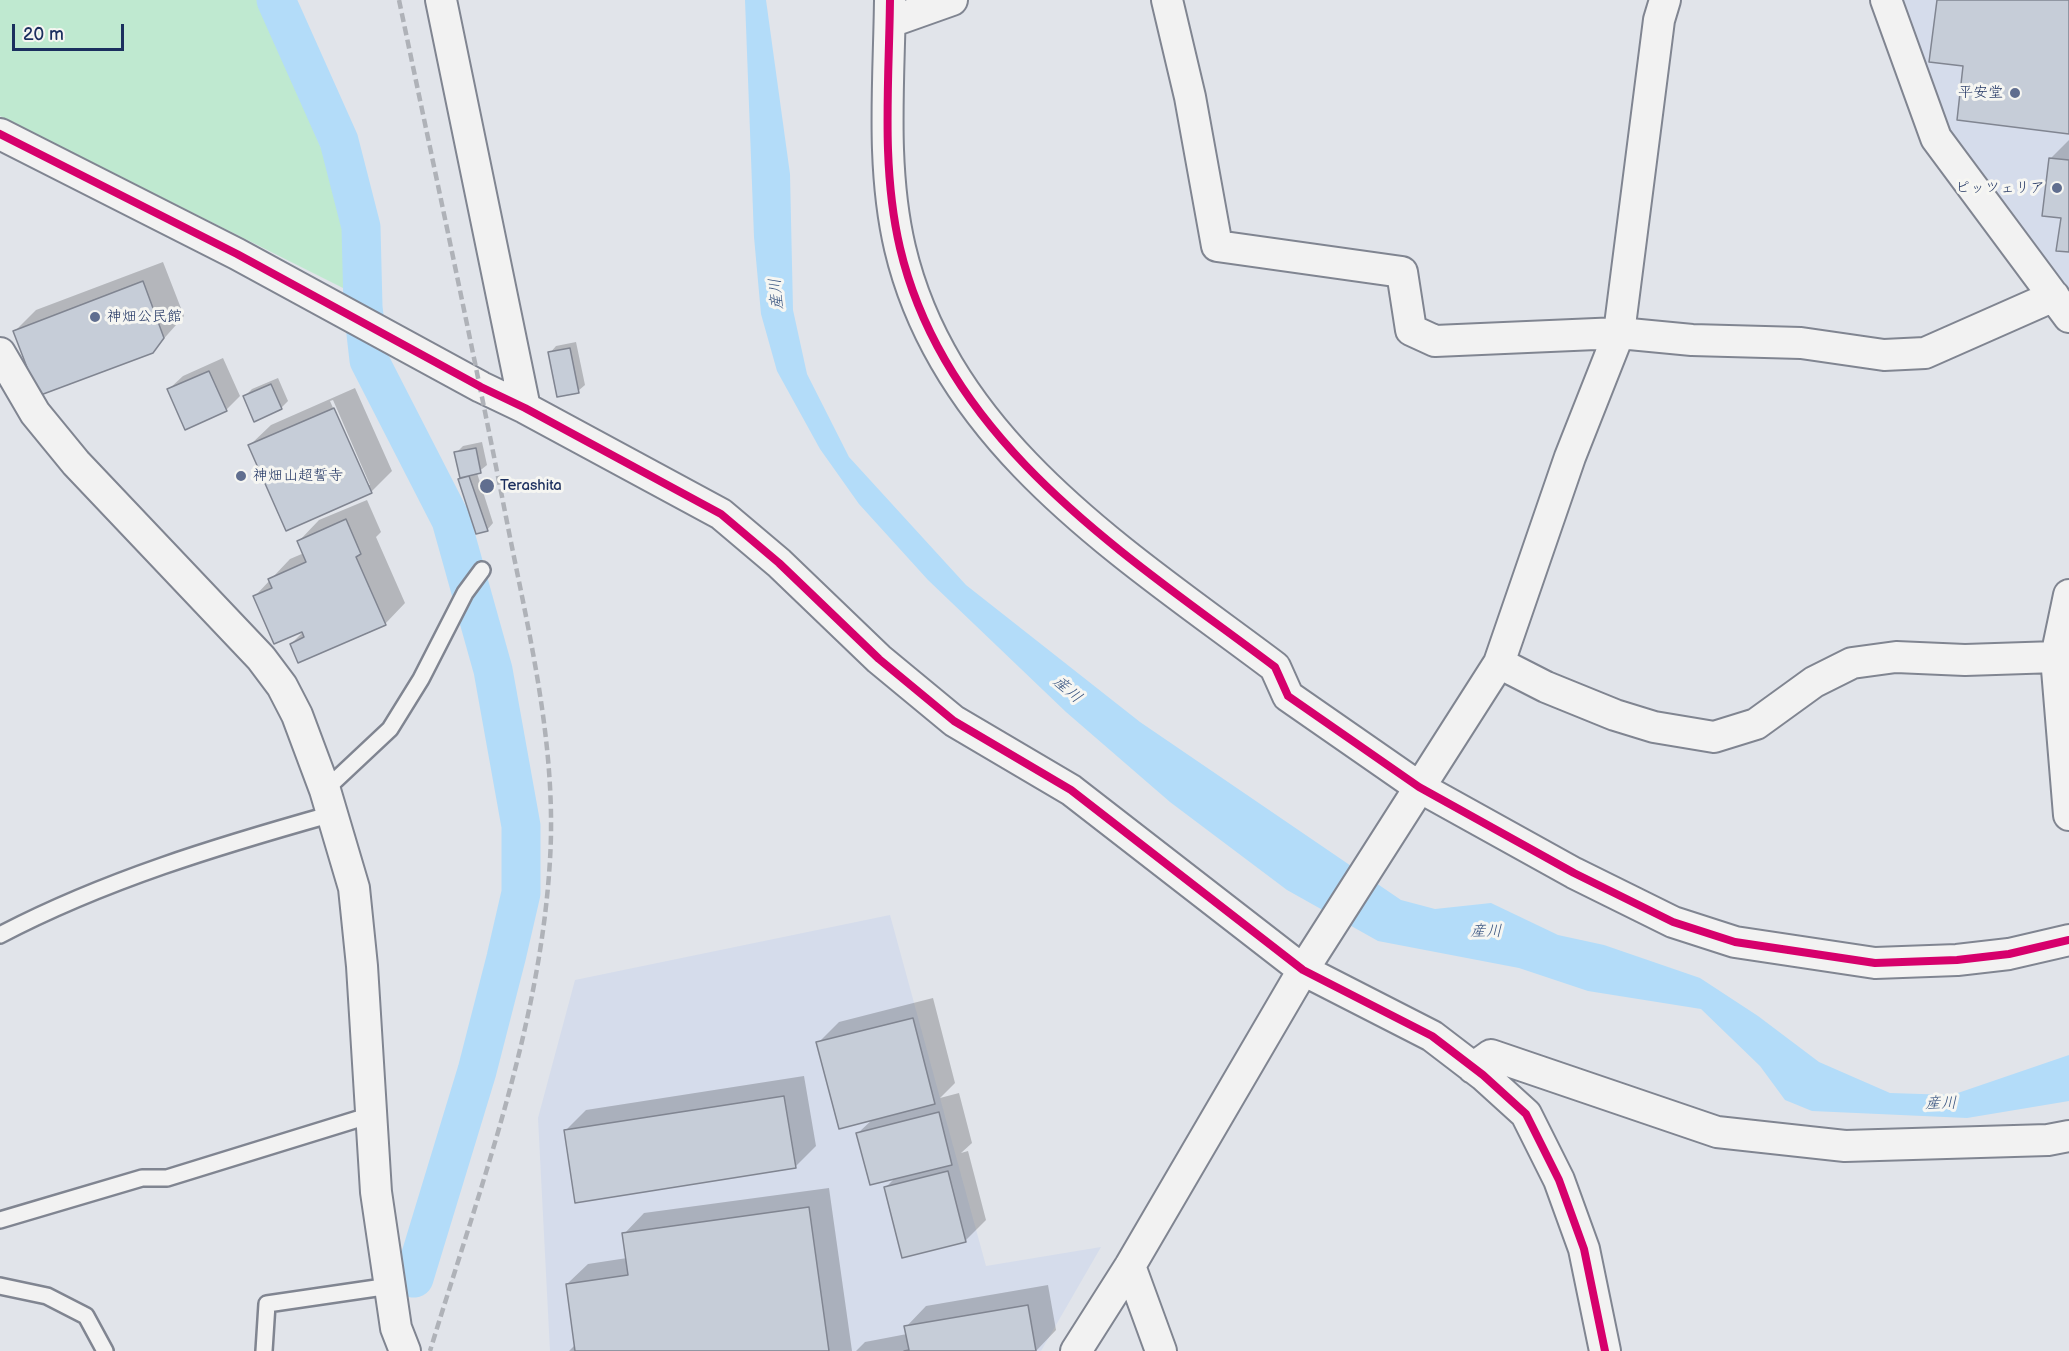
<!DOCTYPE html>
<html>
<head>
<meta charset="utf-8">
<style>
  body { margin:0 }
  #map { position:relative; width:2069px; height:1351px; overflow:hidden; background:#e1e4ea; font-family:"Balsamiq Sans",sans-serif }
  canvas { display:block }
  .scale { position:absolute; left:12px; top:24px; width:112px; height:27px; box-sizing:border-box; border:3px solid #1b2f5e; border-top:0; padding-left:8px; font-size:18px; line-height:21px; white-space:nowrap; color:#1b2f5e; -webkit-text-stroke:4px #f6f6f2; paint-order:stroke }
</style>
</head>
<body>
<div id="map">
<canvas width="2069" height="1351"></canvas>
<div class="scale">20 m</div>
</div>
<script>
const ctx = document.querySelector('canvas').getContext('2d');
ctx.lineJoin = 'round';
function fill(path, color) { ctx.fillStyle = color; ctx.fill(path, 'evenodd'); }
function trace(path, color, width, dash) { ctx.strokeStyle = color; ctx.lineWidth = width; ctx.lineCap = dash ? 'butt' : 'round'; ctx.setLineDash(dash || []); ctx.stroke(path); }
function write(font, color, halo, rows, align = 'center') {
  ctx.font = font + ' "Balsamiq Sans","Klee One",sans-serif'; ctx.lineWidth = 6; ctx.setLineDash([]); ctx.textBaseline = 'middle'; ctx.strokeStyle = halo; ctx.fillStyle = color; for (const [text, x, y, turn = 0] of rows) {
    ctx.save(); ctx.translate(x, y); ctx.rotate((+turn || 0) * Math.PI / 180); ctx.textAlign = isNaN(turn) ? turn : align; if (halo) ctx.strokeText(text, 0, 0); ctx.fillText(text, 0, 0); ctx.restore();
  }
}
const built = new Path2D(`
  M1898,0H2069V297L1950,130Z
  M890,915L986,1266L1101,1247L1041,1351H550L538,1118L575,980Z`);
const green = new Path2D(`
  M0,0H260L335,181L345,246L343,288L0,116Z`);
const water = new Path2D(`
  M745,0H766L790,174L793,310L807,374L849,457L966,585L1140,722L1401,900L1435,909L1491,903L1558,935L1604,945L1700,978L1758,1016L1819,1062L1890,1093L1952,1095L2069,1055V1101L1967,1118L1812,1111L1785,1100L1760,1066L1701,1009L1588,991L1519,968L1378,941L1287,890L1170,802L1066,712L928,580L859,504L820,449L777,371L761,314L754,237Z`);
const shadow = new Path2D(`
  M2069,140V251L2050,159Z
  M163,262L184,316L152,352L15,331L36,310Z
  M576,342L585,385L578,391L550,353L556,346Z
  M223,358L240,396L226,410L169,389L183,376Z
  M278,378L288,401L281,408L245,396L252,389Z
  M355,388L392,471L371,492L250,445L271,425ZM333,400L370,485H367L330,401Z
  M482,442L487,465L477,473L493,523L487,530L460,480L456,453L463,446Z
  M367,500L381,532L376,537L405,603L385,624L291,644L307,628L255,596L290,559L304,553L299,541L319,520Z
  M933,998L955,1083L940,1098L959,1093L972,1143L961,1153L968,1151L986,1220L965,1241L886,1187L896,1177L858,1133L873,1119L818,1043L839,1022Z
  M804,1076L816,1146L795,1167L565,1131L586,1110Z
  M829,1188L852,1351H569L576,1344L567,1284L588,1264L627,1258L624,1234L644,1213Z
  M1048,1285L1056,1330L1036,1351H856L865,1342L907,1334L906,1327L926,1306Z`);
const canal = new Path2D(`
  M276,0L339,141L361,227L363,307L369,360L451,520L493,670L521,826V893L506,958L477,1071L414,1278`);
const building = new Path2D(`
  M1937,0H2069V134L1957,120L1963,66L1929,62Z
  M2049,158L2069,160V252L2056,251L2061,218L2042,216Z
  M143,281L164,338L153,353L38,396L13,331Z
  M570,348L579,393L557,397L548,352Z
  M209,371L227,411L185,430L167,389Z
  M271,384L282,409L254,422L243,396Z
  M334,408L372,493L286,531L248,445Z
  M476,448L481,473L460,478L454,452Z
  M469,476L488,531L476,534L458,479Z
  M346,519L361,554L356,557L386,625L298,663L290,644L304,637L302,632L274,644L253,596L272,588L268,579L306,562L297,541Z
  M913,1018L935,1104L839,1129L816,1042Z
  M784,1096L796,1168L575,1203L564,1130Z
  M939,1112L952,1165L870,1185L856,1133Z
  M948,1171L966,1242L902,1258L884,1187Z
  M809,1207L829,1351H575L566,1284L628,1275L622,1233Z
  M1028,1305L1036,1351H904L909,1350L904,1326Z`);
const lane = new Path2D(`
  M325,790L390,729L421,679L465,593L482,570
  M0,935C105,880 218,846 332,814
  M0,1220L142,1178H167L371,1115
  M0,1286L47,1296L86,1316L105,1351
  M264,1351L267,1304L390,1286`);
const street = new Path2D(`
  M441,0L525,408
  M890,0C889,82 881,167 900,248C946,443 1125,554 1275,667L1288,696L1419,787L1574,873L1673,922L1735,942L1875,963L1957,960L2009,954L2069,940
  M1167,0L1190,97L1217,246L1402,272L1411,330L1435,341L1619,333L1692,340L1801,343L1884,355L1925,353L2054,296
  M1886,0L1936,138L2069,317
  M890,22L952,0
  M0,134L237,254L481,387L525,408L721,514L779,563L879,659L954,721L1071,790L1303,970L1432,1036L1483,1075L1526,1114L1559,1180L1584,1249L1605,1351
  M0,353L35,413L76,463L261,658L282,686L297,715L325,790L354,888L362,966L376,1192L396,1328L405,1351
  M2069,595L2056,657L2069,815
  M1499,663L1546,687L1615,715L1654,727L1714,737L1756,724L1814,682L1852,663L1896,657L1965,660L2056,657
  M1473,1068L1491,1055L1717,1132L1845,1146L2048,1140L2069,1136
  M1130,1266L1161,1351
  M1076,1351L1130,1266L1303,970L1499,663L1570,457L1619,333L1659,20L1665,0`);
const rail = new Path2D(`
  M399,0C435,172 472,344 506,517C528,630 557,744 550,860C540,1029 479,1190 430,1351`);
const cycleway = new Path2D(`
  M890,0C889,82 881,167 900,248C946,443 1125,554 1275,667L1288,696L1419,787L1574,873L1673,922L1735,942L1875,963L1957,960L2009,954L2069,940
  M0,134L237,254L481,387L525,408L721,514L779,563L879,659L954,721L1071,790L1303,970L1432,1036L1483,1075L1526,1114L1559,1180L1584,1249L1605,1351`);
const markers = [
  [2015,93,6,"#606e8f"],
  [2057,188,6,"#606e8f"],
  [95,317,6,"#606e8f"],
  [241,476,6,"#606e8f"],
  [487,486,8,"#606e8f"]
];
const poiNames = [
  ["平安堂",2003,93,"right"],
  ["ピッツェリア",2045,188,"right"],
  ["神畑公民館",107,317],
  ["神畑山超誓寺",253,476],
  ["Terashita",500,486]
];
const waterNames = [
  ["産川",777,294,-95],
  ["産川",1067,690,41],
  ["産川",1486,932],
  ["産川",1941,1104,-1]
];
fill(built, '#d5dceb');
fill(green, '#bfe9d0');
fill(water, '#b3dcf9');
fill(shadow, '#0003');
trace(canal, '#b3dcf9', 39);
fill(building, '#c6cdd8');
trace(building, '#808591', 1.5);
trace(lane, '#808591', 20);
trace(street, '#808591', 34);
trace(lane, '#f2f2f2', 15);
trace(street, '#f2f2f2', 30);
trace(rail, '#afb2b8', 4.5, [9, 4.5]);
trace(cycleway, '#d6006c', 8);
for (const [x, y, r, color] of markers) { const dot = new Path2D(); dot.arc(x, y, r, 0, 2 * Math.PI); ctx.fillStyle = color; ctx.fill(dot); trace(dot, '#f6f6f2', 2); }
write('15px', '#1b2f5e', '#f6f6f2', poiNames, 'left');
write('italic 16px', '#35517e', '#f6f6f2', waterNames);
</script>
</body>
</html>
